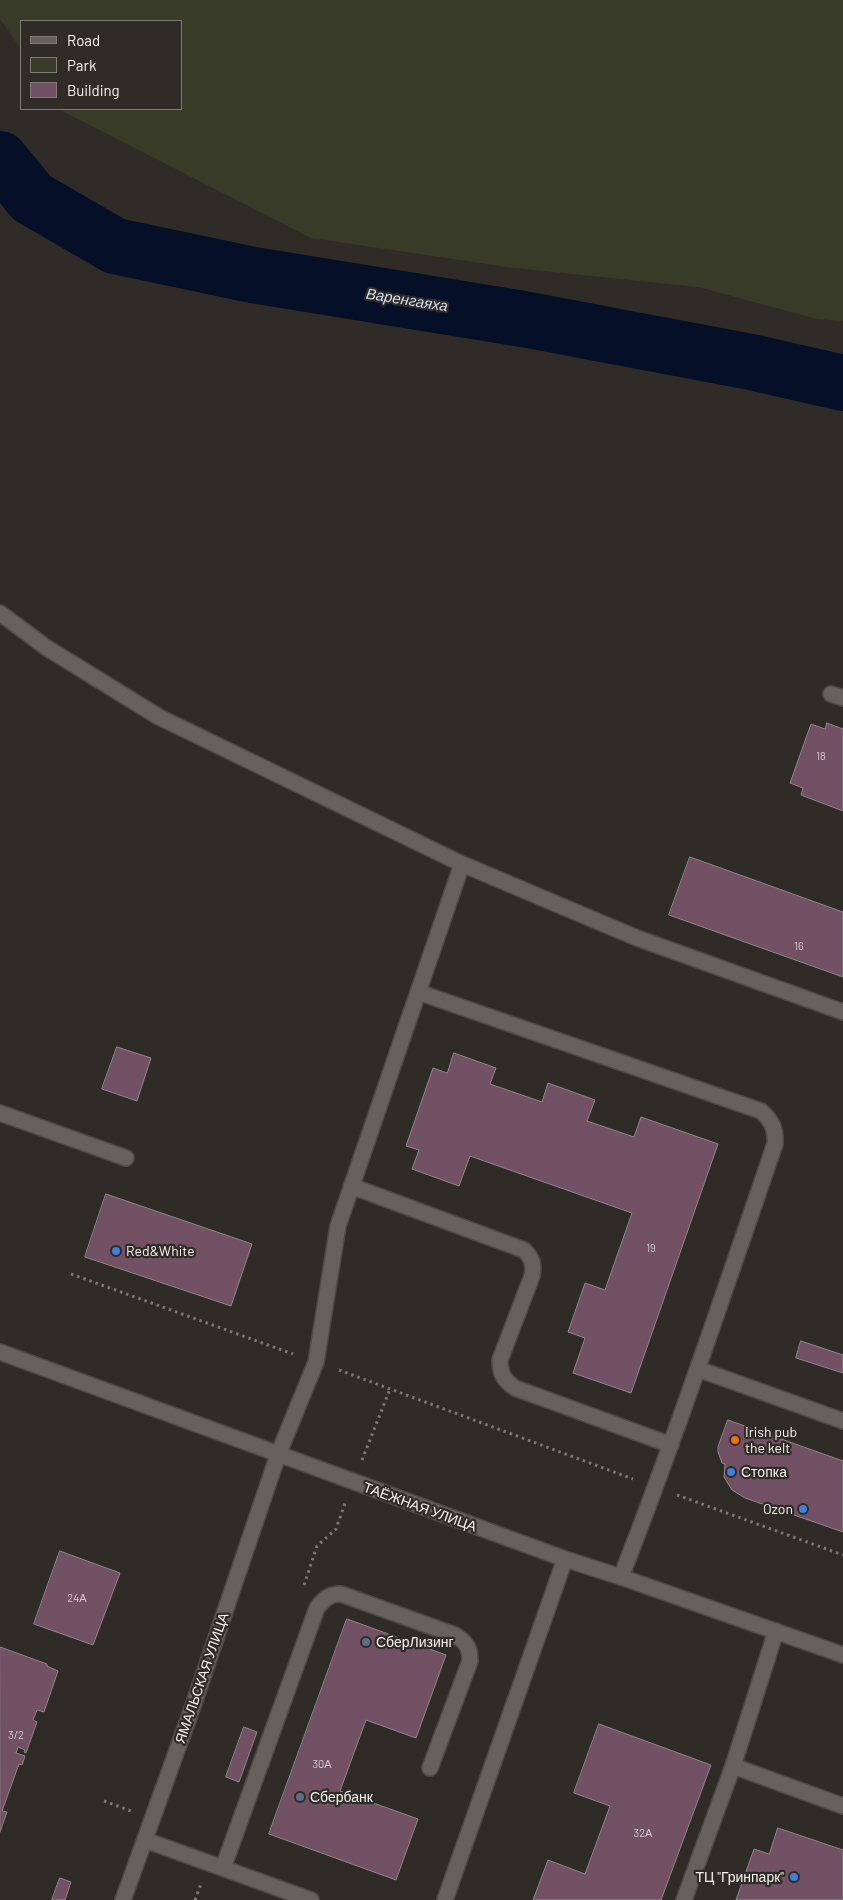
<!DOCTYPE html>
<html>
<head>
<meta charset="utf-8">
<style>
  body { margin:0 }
  #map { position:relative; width:843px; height:1900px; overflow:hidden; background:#2f2b27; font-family:Barlow,sans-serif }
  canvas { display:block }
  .legend { position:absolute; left:20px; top:20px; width:162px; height:90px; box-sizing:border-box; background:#2f2b27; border:1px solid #7f7b77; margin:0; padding:6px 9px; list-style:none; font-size:15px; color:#f6f3f0 }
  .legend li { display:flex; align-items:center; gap:10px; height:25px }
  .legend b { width:25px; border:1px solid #7f7b77 }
</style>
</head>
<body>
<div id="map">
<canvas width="843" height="1900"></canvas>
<ul class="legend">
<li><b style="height:6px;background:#65615c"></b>Road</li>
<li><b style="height:14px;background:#383b27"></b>Park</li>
<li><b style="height:14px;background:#725164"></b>Building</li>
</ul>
</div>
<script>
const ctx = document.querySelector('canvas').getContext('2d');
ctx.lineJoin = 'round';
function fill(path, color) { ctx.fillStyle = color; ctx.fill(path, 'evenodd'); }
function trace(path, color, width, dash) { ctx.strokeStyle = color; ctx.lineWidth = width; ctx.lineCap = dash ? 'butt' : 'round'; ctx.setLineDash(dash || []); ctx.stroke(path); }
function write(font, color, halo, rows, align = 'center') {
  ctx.font = font + ' Barlow,sans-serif'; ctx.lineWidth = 4.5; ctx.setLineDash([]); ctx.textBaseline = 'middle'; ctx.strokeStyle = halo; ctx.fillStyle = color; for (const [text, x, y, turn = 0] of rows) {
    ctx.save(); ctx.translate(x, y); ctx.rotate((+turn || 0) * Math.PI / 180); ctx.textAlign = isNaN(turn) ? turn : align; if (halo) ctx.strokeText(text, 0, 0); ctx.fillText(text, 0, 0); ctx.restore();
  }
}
const green = new Path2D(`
  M0,0H843V321L817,319L698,287L514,268L311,238L64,112L62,109H181V21H21V49L0,19Z`);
const river = new Path2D(`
  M0,159L32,198L115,246L253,275L523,319L751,362L843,383`);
const building = new Path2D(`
  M827,723L843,729V811L801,795L803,788L790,783L811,724L825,729Z
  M690,857L843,912V977L669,915Z
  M117,1047L151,1058L137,1101L102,1089Z
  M454,1053L496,1068L490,1084L542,1102L548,1083L595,1100L587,1121L634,1137L641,1117L718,1144L631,1393L573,1373L585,1338L568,1332L585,1283L605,1290L632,1213L470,1156L459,1186L412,1169L419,1150L406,1146L433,1068L447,1073Z
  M106,1194L252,1244L231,1306L85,1257Z
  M801,1341L843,1355V1373L796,1358Z
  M728,1420L843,1461V1532L745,1498L732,1490L724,1477L725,1464L722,1463L718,1452V1447Z
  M60,1551L120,1573L93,1645L34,1624Z
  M347,1619L446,1655L416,1738L366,1720L340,1791L418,1819L396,1880L269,1834Z
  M0,1647L47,1664V1666L58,1671L44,1712L37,1710L33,1720L37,1722L26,1753L24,1752L25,1750L18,1747L16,1753L25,1756L22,1765L19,1764L2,1811L7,1812L0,1832Z
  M599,1724L711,1765L661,1900H533L548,1860L585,1874L610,1806L574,1793Z
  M244,1727L257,1732L239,1782L226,1777Z
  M778,1828L843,1850V1900H736L754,1849L769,1854Z
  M60,1878L71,1882L65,1900H52Z`);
const path = new Path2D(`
  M71,1274L293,1354
  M339,1370L633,1479
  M362,1460L390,1389
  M677,1495L843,1555
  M304,1585L317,1546L336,1529L345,1503
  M104,1801L131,1811
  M195,1900L201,1884`);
const service = new Path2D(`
  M0,613L47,648L159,717L462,864L338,1226L316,1362L278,1455
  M831,694L843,698
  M462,864L637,938L843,1012
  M418,992L761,1111C772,1121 776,1129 775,1144C725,1289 677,1434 621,1577
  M0,1113L126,1158
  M351,1186L524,1250C533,1259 534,1265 532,1276L500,1360C500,1374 504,1380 515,1388L671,1445
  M698,1369L843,1421
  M733,1766L843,1806
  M145,1840L311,1900
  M223,1868L317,1608C324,1599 329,1594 341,1594L455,1635C466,1642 470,1647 470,1661L430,1768
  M445,1900L565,1559
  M684,1900L733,1766L776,1631`);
const tertiary = new Path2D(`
  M0,1352L565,1559L621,1577L843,1655
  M123,1900L194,1703L278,1455`);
const markers = [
  [116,1251,5,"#3f7fe0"],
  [735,1440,5,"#e8710a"],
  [731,1472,5,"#3f7fe0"],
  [803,1509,5,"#3f7fe0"],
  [366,1642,5,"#5c6f8a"],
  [300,1797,5,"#5c6f8a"],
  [794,1877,5,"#3f7fe0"]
];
const numberNames = [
  ["18",821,756],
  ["16",799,946],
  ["19",651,1248],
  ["24А",77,1598],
  ["3/2",16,1735],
  ["30А",322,1764],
  ["32А",643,1833]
];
const poiNames = [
  ["Red&White",126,1251],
  ["Irish pub",745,1432],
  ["the kelt",745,1448],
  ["Стопка",741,1472],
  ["Ozon",793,1509,"right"],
  ["СберЛизинг",376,1642],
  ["Сбербанк",310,1797],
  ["ТЦ \"Гринпарк\"",784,1877,"right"]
];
const streetNames = [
  ["ТАЁЖНАЯ УЛИЦА",420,1507,20],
  ["ЯМАЛЬСКАЯ УЛИЦА",202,1678,-71]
];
const waterNames = [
  ["Варенгаяха",407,300,9]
];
fill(green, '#383b27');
trace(river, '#050f27', 56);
fill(building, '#725164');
trace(building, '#8f888c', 1);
trace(service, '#4d4a46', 18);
trace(tertiary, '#4d4a46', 18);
trace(path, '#7c7874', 3, [2.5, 4]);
trace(service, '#65615c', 15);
trace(tertiary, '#65615c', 15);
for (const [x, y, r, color] of markers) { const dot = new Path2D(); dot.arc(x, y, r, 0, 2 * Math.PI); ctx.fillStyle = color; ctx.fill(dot); trace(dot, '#2f2b27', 2); }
write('11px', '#d5cacd', null, numberNames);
write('14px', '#f6f3f0', '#2f2b27', poiNames, 'left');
write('14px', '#f6f3f0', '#2f2b27', streetNames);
write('italic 15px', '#d3def4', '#2f2b27', waterNames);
</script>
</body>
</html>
